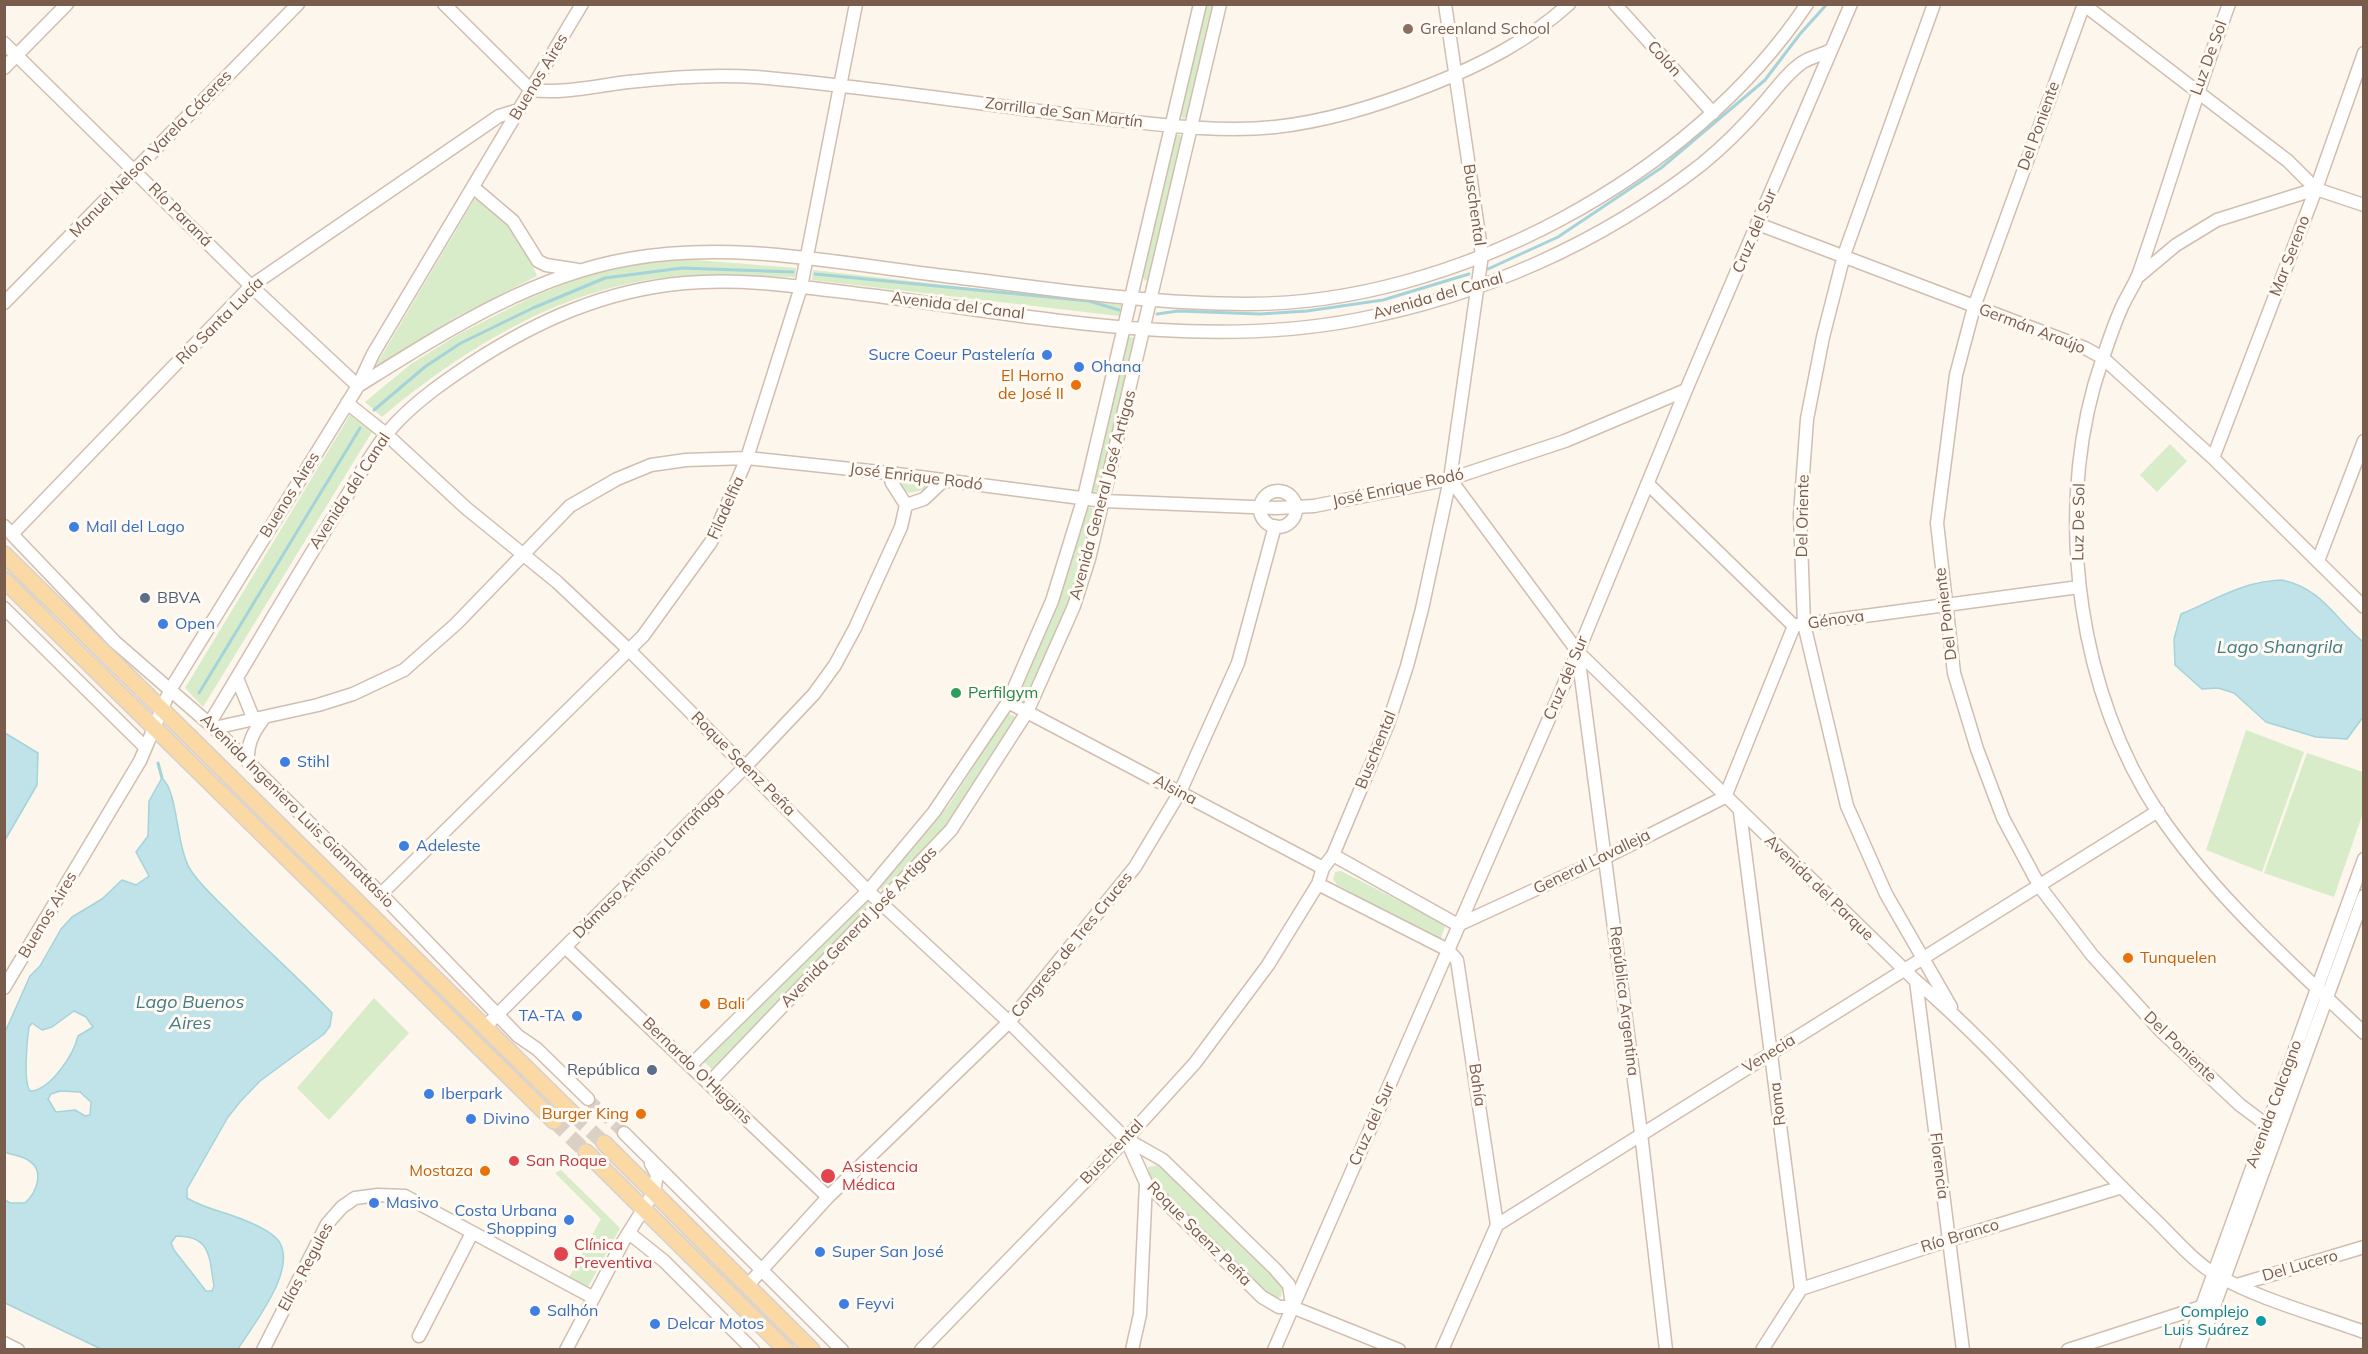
<!DOCTYPE html>
<html>
<head>
<meta charset="utf-8">
<style>
  body { margin:0 }
  #map { position:relative; width:2368px; height:1354px; overflow:hidden; background:#fdf6ec; font-family:Mulish,sans-serif }
  canvas { display:block }
  .frame { position:absolute; inset:0; border:6px solid #7a5c4d; pointer-events:none }
</style>
</head>
<body>
<div id="map">
<canvas width="2368" height="1354"></canvas>
<div class="frame"></div>
</div>
<script>
const ctx = document.querySelector('canvas').getContext('2d');
ctx.lineJoin = 'round';
function fill(path, color) { ctx.fillStyle = color; ctx.fill(path, 'evenodd'); }
function trace(path, color, width, dash) { ctx.strokeStyle = color; ctx.lineWidth = width; ctx.lineCap = dash ? 'butt' : 'round'; ctx.setLineDash(dash || []); ctx.stroke(path); }
function write(font, color, halo, rows, align = 'center') {
  ctx.font = font + ' Mulish,sans-serif'; ctx.lineWidth = 6; ctx.setLineDash([]); ctx.textBaseline = 'middle'; ctx.strokeStyle = halo; ctx.fillStyle = color; for (const [text, x, y, turn = 0] of rows) {
    ctx.save(); ctx.translate(x, y); ctx.rotate((+turn || 0) * Math.PI / 180); ctx.textAlign = isNaN(turn) ? turn : align; if (halo) ctx.strokeText(text, 0, 0); ctx.fillText(text, 0, 0); ctx.restore();
  }
}
const green = new Path2D(`
  M1205,5H1215L1189,114L1183,119L1180,113Z
  M1179,134L1183,139L1151,278L1145,281L1142,276L1174,137Z
  M477,195L515,225L537,276L458,316L375,367Z
  M684,259L796,268L795,277C759,277 722,274 686,276C571,282 468,345 382,417L365,402L411,364L459,334L530,298L599,270Z
  M813,270L1122,305L1119,316L812,280Z
  M1127,336L1137,339L1101,490L1094,492L1091,490Z
  M350,415L372,432L203,707L185,688Z
  M2170,444L2187,461L2157,492L2140,475Z
  M898,479L931,483L928,489L909,493L897,485Z
  M1091,507L1096,513C1078,579 1054,640 1027,703L1016,698L1087,508Z
  M4,563L138,694L136,696L61,622L5,572Z
  M1008,713L1018,718L958,812L886,893L878,887L949,805Z
  M2246,730L2304,752L2262,872L2206,850Z
  M179,739C293,852 411,962 525,1075L521,1078Z
  M2307,753L2363,772V813L2334,897L2264,873Z
  M1341,871L1441,922L1445,927L1441,938H1435L1337,885L1333,879L1335,872Z
  M865,899L874,906L712,1069L704,1062Z
  M374,998L409,1033L329,1120L297,1088Z
  M1160,1165L1283,1281L1281,1297L1273,1299L1150,1179L1148,1167Z
  M561,1170L620,1228L587,1289L568,1279L601,1219L555,1173Z
  M660,1213L803,1349H793L657,1216Z`);
const water = new Path2D(`
  M2282,580C2323,589 2334,618 2363,642V717L2347,739L2316,737L2266,722L2234,693L2218,688L2202,689L2175,665L2174,639L2181,614C2215,600 2243,581 2282,580Z
  M5,733L38,753L37,785L5,840Z
  M162,778C178,791 176,846 190,869C199,884 214,897 227,910C261,945 298,977 332,1013L330,1026L324,1034L260,1081L240,1102L228,1117L187,1189V1198C203,1208 221,1211 239,1218C251,1223 276,1232 281,1245C294,1274 253,1325 238,1349H101L5,1303V1200L10,1203H25C36,1193 46,1171 28,1160C22,1156 12,1155 5,1152V1032L30,976L40,966L61,929L72,917L102,899L122,880L136,885L149,876L136,852L148,836L149,801ZM74,1011L86,1017L93,1027L78,1036C74,1054 50,1091 30,1091C23,1082 27,1040 29,1027L32,1023L42,1030L52,1027ZM60,1091L80,1092L91,1102L90,1115L85,1116L75,1110L56,1112L48,1099L51,1094ZM176,1236C212,1236 209,1258 214,1286L212,1291H206L174,1250L171,1243Z`);
const stream = new Path2D(`
  M1488,269L1558,237L1661,168L1765,80L1800,34L1827,4
  M815,274L1089,301L1119,310
  M1157,314L1178,311L1260,314L1307,311L1383,300L1469,274
  M374,410L426,366L461,343L533,308L605,278L682,268L793,272
  M199,693L360,428
  M158,763L162,778`);
const minorTunnel = new Path2D(`
  M588,1099L624,1133`);
const majorTunnel = new Path2D(`
  M574,1115L604,1143
  M554,1121L586,1152`);
const minor = new Path2D(`
  M444,4L531,90C563,94 596,86 628,82C671,77 713,74 756,77C871,87 984,105 1098,118C1157,124 1216,133 1275,127C1330,121 1380,105 1430,85C1481,65 1528,41 1569,4
  M1615,4L1713,113
  M1934,4L1844,255L1823,337L1807,419L1800,515L1804,624L1847,806L1886,894L1951,1007
  M2083,4L2288,161L2316,189L2364,205
  M2084,4L1974,307L1956,375L1937,523L1954,673L1977,749L2003,818L2040,887L2092,955L2160,1030L2240,1105L2276,1132
  M2229,4C2196,93 2170,184 2139,273C2134,286 2126,297 2121,309C2110,334 2102,360 2094,386C2056,523 2079,694 2159,814C2216,898 2291,963 2364,1033
  M4,43L251,286L358,386
  M4,68L67,4
  M473,187L513,221L538,261L546,265L578,270
  M1758,224L2085,348L2103,358L2213,458L2364,607
  M2139,276L2176,245L2217,220L2316,189
  M4,303L298,4
  M358,386C443,333 530,276 629,259C733,240 842,264 945,276C1045,288 1145,304 1246,304C1453,305 1692,177 1807,4
  M347,403L386,434L466,508L557,582L629,650L868,891L1009,1022L1126,1139L1163,1160L1275,1269L1289,1285L1292,1305
  M2213,458L2316,189L2364,53
  M889,473L892,483L906,505L924,499L943,481
  M1450,479L1578,652L1916,981C1999,1052 2069,1138 2148,1213C2168,1231 2192,1261 2215,1274C2260,1300 2315,1314 2364,1332
  M1648,484L1794,626
  M1260 509a18 18 0 1 1 36 0a18 18 0 1 1-36 0Z
  M4,526L115,642L214,728L381,894L518,1036L537,1049L588,1099
  M12,534L251,286L499,116L519,110
  M2318,561L2364,441
  M4,608L145,747
  M1798,625L2079,587
  M1578,654L1641,1133L1666,1350
  M237,678L254,720
  M1008,702L1323,868
  M209,724C254,650 297,575 343,502C360,475 375,445 397,422C419,399 445,381 472,363C538,320 606,290 685,283C749,277 814,289 877,296C1033,316 1197,350 1355,320C1481,296 1600,244 1702,164C1724,146 1744,126 1763,104C1775,90 1788,72 1803,62C1811,57 1821,55 1829,51
  M214,728L318,705L353,694L404,670L456,624L570,506L617,479L651,465L686,460L747,458L889,473L1104,501L1276,508L1314,506L1450,479L1565,441L1686,390
  M248,762C247,744 253,732 264,718
  M1740,812L1801,1289L1762,1350
  M1333,855L1458,925L1606,857L1725,797L1794,626
  M1318,884L1448,950L1457,960L1497,1225
  M381,894L643,636L711,542L747,458L801,287L856,4
  M565,947L828,1197
  M1916,981L1963,1350
  M4,988L140,761L170,690L358,386L373,354L582,4
  M485,1027L745,767L814,694L835,665L855,628L901,527L906,505
  M691,1065L868,891L934,812L1008,702L1052,601L1084,497L1200,4
  M709,1083L951,830L1027,712L1074,606L1089,559L1220,4
  M624,1133L842,1350
  M1126,1139L1146,1183L1262,1297L1279,1307H1292L1399,1350
  M629,1233L664,1261L753,1350
  M2237,1285L2364,1247
  M747,1286L828,1197L1009,1022L1135,867L1180,792L1238,663L1275,526
  M1801,1289L1949,1240L2122,1187
  M419,1336L472,1233
  M4,1343L18,1350
  M263,1350L327,1224L342,1207L355,1198L378,1195L405,1196L592,1297
  M566,1350L624,1240L654,1192L657,1175L651,1164
  M921,1350L1126,1139L1195,1063L1268,965L1318,884L1323,868L1333,855L1388,724L1407,666L1422,609L1450,479L1482,255L1445,4
  M1132,1350L1140,1314L1146,1183
  M1274,1350L1578,652L1686,390L1851,4
  M1442,1350L1497,1225L2158,811
  M2068,1350L2201,1307
  M2186,1350L2364,859
  M2198,1350L2364,896`);
const major = new Path2D(`
  M4,554L574,1115
  M4,580L554,1121
  M604,1143L812,1350
  M586,1152L786,1350`);
const markers = [
  [1408,29,6,"#8d6e63"],
  [1047,355,6,"#3f7fe0"],
  [1079,367,6,"#3f7fe0"],
  [1076,385,6,"#e8710a"],
  [74,527,6,"#3f7fe0"],
  [145,598,6,"#5c6f8a"],
  [163,624,6,"#3f7fe0"],
  [956,693,6,"#2e9e5b"],
  [285,762,6,"#3f7fe0"],
  [404,846,6,"#3f7fe0"],
  [2128,958,6,"#e8710a"],
  [705,1004,6,"#e8710a"],
  [577,1016,6,"#3f7fe0"],
  [652,1070,6,"#5c6f8a"],
  [429,1094,6,"#3f7fe0"],
  [641,1114,6,"#e8710a"],
  [471,1119,6,"#3f7fe0"],
  [514,1161,6,"#e0444e"],
  [485,1171,6,"#e8710a"],
  [828,1176,8,"#e0444e"],
  [374,1203,6,"#3f7fe0"],
  [569,1220,6,"#3f7fe0"],
  [820,1252,6,"#3f7fe0"],
  [561,1254,8,"#e0444e"],
  [844,1304,6,"#3f7fe0"],
  [535,1311,6,"#3f7fe0"],
  [2261,1321,6,"#0f9aa8"],
  [655,1324,6,"#3f7fe0"]
];
const educationNames = [
  ["Greenland School",1420,29]
];
const streetNames = [
  ["Luz De Sol",2209,58,-70],
  ["Colón",1664,59,48],
  ["Buenos Aires",539,77,-59],
  ["Zorrilla de San Martín",1064,113,7],
  ["Del Poniente",2039,126,-70],
  ["Manuel Nelson Varela Cáceres",151,154,-46],
  ["Buschental",1474,205,82],
  ["Río Paraná",180,215,45],
  ["Cruz del Sur",1755,231,-67],
  ["Mar Sereno",2290,256,-69],
  ["Avenida del Canal",1438,296,-16],
  ["Avenida del Canal",958,306,7],
  ["Río Santa Lucía",220,321,-45],
  ["Germán Araújo",2032,329,21],
  ["José Enrique Rodó",916,477,7],
  ["José Enrique Rodó",1398,488,-12],
  ["Avenida del Canal",350,491,-57],
  ["Buenos Aires",290,495,-58],
  ["Avenida General José Artigas",1103,495,-75],
  ["Filadelfia",726,508,-66],
  ["Del Oriente",1803,516,-89],
  ["Luz De Sol",2079,522,-89],
  ["Del Poniente",1946,614,-97],
  ["Génova",1836,620,-8],
  ["Cruz del Sur",1566,678,-67],
  ["Buschental",1376,750,-68],
  ["Roque Saenz Peña",743,764,45],
  ["Alsina",1175,790,28],
  ["Avenida Ingeniero Luis Giannattasio",297,811,45],
  ["General Lavalleja",1592,862,-26],
  ["Dámaso Antonio Larrañaga",649,863,-45],
  ["Avenida del Parque",1819,888,44],
  ["Buenos Aires",48,915,-59],
  ["Avenida General José Artigas",859,927,-46],
  ["Congreso de Tres Cruces",1072,945,-51],
  ["República Argentina",1624,1001,83],
  ["Del Poniente",2180,1047,44],
  ["Venecia",1769,1054,-32],
  ["Bernardo O'Higgins",697,1071,44],
  ["Bahía",1477,1085,82],
  ["Roma",1778,1104,-97],
  ["Avenida Calcagno",2274,1104,-70],
  ["Cruz del Sur",1372,1124,-66],
  ["Buschental",1112,1152,-46],
  ["Florencia",1939,1166,83],
  ["Roque Saenz Peña",1199,1234,45],
  ["Río Branco",1960,1236,-17],
  ["Del Lucero",2300,1266,-16],
  ["Elías Regules",306,1267,-62]
];
const shopNames = [
  ["Sucre Coeur Pastelería",1035,355,"right"],
  ["Ohana",1091,367],
  ["Mall del Lago",86,527],
  ["Open",175,624],
  ["Stihl",297,762],
  ["Adeleste",416,846],
  ["TA-TA",565,1016,"right"],
  ["Iberpark",441,1094],
  ["Divino",483,1119],
  ["Masivo",386,1203],
  ["Costa Urbana",557,1211,"right"],
  ["Shopping",557,1229,"right"],
  ["Super San José",832,1252],
  ["Feyvi",856,1304],
  ["Salhón",547,1311],
  ["Delcar Motos",667,1324]
];
const foodNames = [
  ["El Horno",1064,376],
  ["de José II",1064,394],
  ["Tunquelen",2140,958,"left"],
  ["Bali",717,1004,"left"],
  ["Burger King",629,1114],
  ["Mostaza",473,1171]
];
const serviceNames = [
  ["BBVA",157,598],
  ["República",640,1070,"right"]
];
const leisureNames = [
  ["Perfilgym",968,693]
];
const healthNames = [
  ["San Roque",526,1161],
  ["Asistencia",842,1167],
  ["Médica",842,1185],
  ["Clínica",574,1245],
  ["Preventiva",574,1263]
];
const cultureNames = [
  ["Complejo",2249,1312],
  ["Luis Suárez",2249,1330]
];
const waterNames = [
  ["Lago Shangrila",2280,648],
  ["Lago Buenos",190,1003],
  ["Aires",190,1024]
];
fill(green, '#d8ecc9');
fill(water, '#bfe3e8');
trace(water, '#a5d3da', 1.5);
trace(stream, '#a5d3da', 3);
trace(minorTunnel, '#dcd0c4', 12, [12, 6]);
trace(majorTunnel, '#dcd0c4', 15, [15, 8]);
trace(minor, '#d1beb0', 15);
trace(major, '#dad1cd', 18);
trace(minor, '#fff', 12);
trace(major, '#fbd9a5', 15);
for (const [x, y, r, color] of markers) { const dot = new Path2D(); dot.arc(x, y, r, 0, 2 * Math.PI); ctx.fillStyle = color; ctx.fill(dot); trace(dot, '#fffaf3', 2); }
write('16px', '#785e54', '#fffaf3', educationNames, 'left');
write('16px', '#7a5c4d', '#fffaf3', streetNames);
write('16px', '#366cbe', '#fffaf3', shopNames, 'left');
write('16px', '#c56008', '#fffaf3', foodNames, 'right');
write('16px', '#4e5e75', '#fffaf3', serviceNames, 'left');
write('16px', '#27864d', '#fffaf3', leisureNames, 'left');
write('16px', '#be3a42', '#fffaf3', healthNames, 'left');
write('16px', '#0d838f', '#fffaf3', cultureNames, 'right');
write('italic 18px', '#437c86', '#fffaf3', waterNames);
</script>
</body>
</html>
